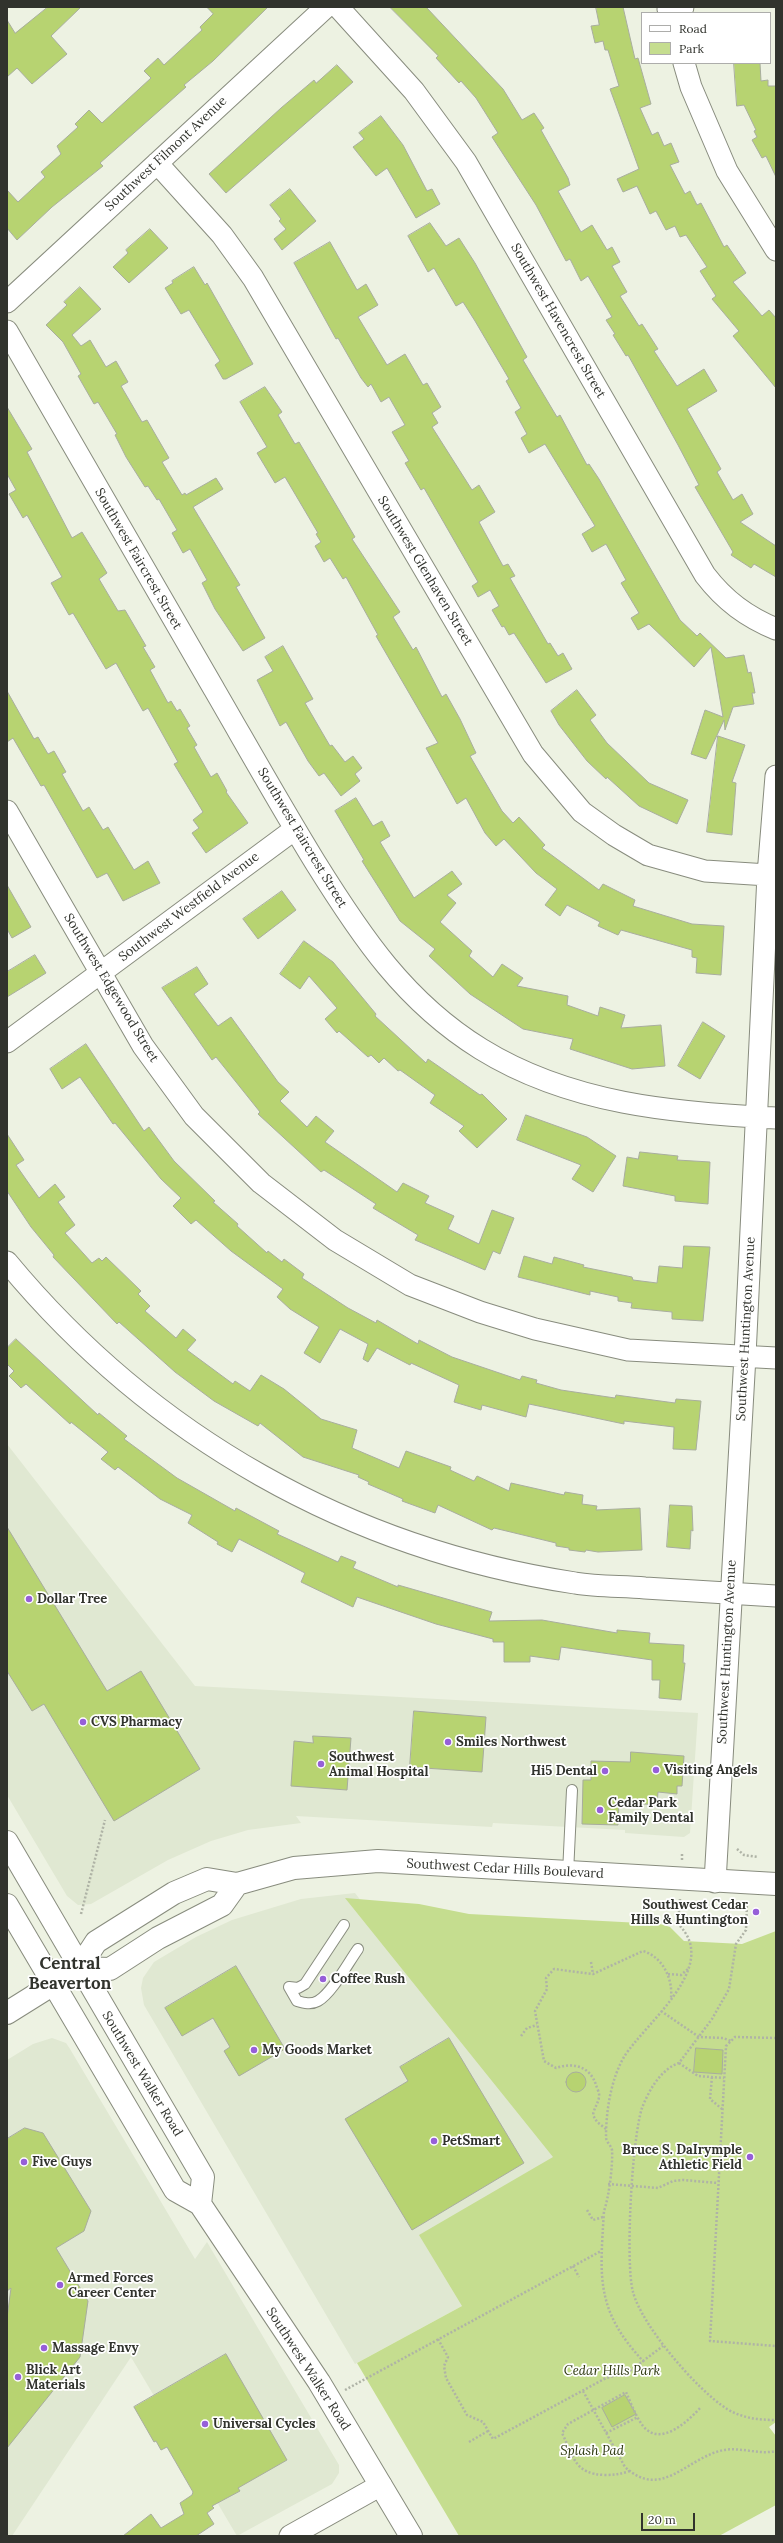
<!DOCTYPE html>
<html>
<head>
<meta charset="utf-8">
<style>
  body { margin:0 }
  #map { position:relative; width:783px; height:2543px; overflow:hidden; background:#edf2e2; font-family:Lora,serif }
  canvas { display:block }
  .frame { position:absolute; inset:0; border:8px solid #31332d; pointer-events:none }
  .legend { position:absolute; left:641px; top:12px; width:130px; height:52px; box-sizing:border-box; background:#fff; border:1px solid #adadab; margin:0; padding:5px 7px; list-style:none; font-size:12px; color:#31332d }
  .legend li { display:flex; align-items:center; gap:8px; height:20px }
  .legend b { width:20px; border:1px solid #adadab }
  .scale { position:absolute; left:641px; top:2513px; width:54px; height:18px; box-sizing:border-box; border:2px solid #31332d; border-top:0; padding-left:5px; font-size:12px; line-height:14px; white-space:nowrap; color:#31332d; -webkit-text-stroke:3px #fff; paint-order:stroke }
</style>
</head>
<body>
<div id="map">
<canvas width="783" height="2543"></canvas>
<div class="frame"></div>
<ul class="legend">
<li><b style="height:5px;background:#fff"></b>Road</li>
<li><b style="height:11px;background:#c5dd8f"></b>Park</li>
</ul>
<div class="scale">20 m</div>
</div>
<script>
const ctx = document.querySelector('canvas').getContext('2d');
ctx.lineJoin = 'round';
function fill(path, color) { ctx.fillStyle = color; ctx.fill(path, 'evenodd'); }
function trace(path, color, width, dash) { ctx.strokeStyle = color; ctx.lineWidth = width; ctx.lineCap = dash ? 'butt' : 'round'; ctx.setLineDash(dash || []); ctx.stroke(path); }
function write(font, color, halo, rows, align = 'center') {
  ctx.font = font + ' Lora,serif'; ctx.lineWidth = 3.5; ctx.setLineDash([]); ctx.textBaseline = 'middle'; ctx.strokeStyle = halo; ctx.fillStyle = color; for (const [text, x, y, turn = 0] of rows) {
    ctx.save(); ctx.translate(x, y); ctx.rotate((+turn || 0) * Math.PI / 180); ctx.textAlign = isNaN(turn) ? turn : align; if (halo) ctx.strokeText(text, 0, 0); ctx.fillText(text, 0, 0); ctx.restore();
  }
}
const built = new Path2D(`
  M7,1444L195,1686L698,1713L690,1833L684,1837L625,1833V1830L493,1823L492,1827L296,1816L301,1823L248,1830L211,1841L168,1860L91,1904L78,1905L67,1896L7,1795Z
  M355,1893L562,2160L462,2306L355,2364L144,2005L141,1988L143,1978L154,1962L196,1937L232,1920L301,1899Z
  M52,2038L66,2043L70,2049L195,2259L207,2242L339,2465V2473L332,2484L237,2536L131,2357L12,2536H7V2060L33,2044Z`);
const green = new Path2D(`
  M345,1898L419,1904L469,1914L660,1924L670,1927L684,1941L742,1944L776,1931V2422L769,2427L776,2436V2505L719,2536H459L357,2363L462,2306L419,2235L553,2157Z`);
const building = new Path2D(`
  M48,7H81L51,36L67,54L32,84L17,68L7,77V20L15,33Z
  M207,7H268L213,61L184,85L186,87L100,163L103,166L52,207L17,240L7,228V190L18,202L45,177L41,172L61,154L57,146L78,127L75,124L89,110L102,123L151,78L144,71L158,58L164,65L202,30L200,27L213,14Z
  M390,7H426L503,89L522,120L534,113L544,128L541,130L568,178L570,185L558,191L581,232L592,225L607,250L612,247L620,262L612,266L627,292L620,296L639,326L642,324L658,349L654,351L677,386L704,369L717,391L687,409L721,469L717,472L733,500L742,494L753,514L740,522L776,546V577L754,564L751,568L731,555L733,552L695,487L699,485L678,445L628,355L626,356L613,335L615,334L606,320L612,317L588,276L581,281L570,259L566,261L536,205L492,137L498,133L476,98L461,81L459,83L436,58L438,56Z
  M596,7H623L635,59L638,58L651,104L640,108L652,135L658,132L664,146L671,143L679,162L670,165L685,194L690,191L697,205L701,203L724,247L727,245L746,273L733,282L762,316L769,310L776,318V388L733,336L739,331L712,299L716,296L700,271L707,267L686,235L680,237L675,226L666,230L656,211L650,214L637,186L623,192L617,179L639,169L610,89L619,86L608,50H605L603,41L595,43L591,26L599,25Z
  M734,63H760L761,81L768,80V86H776V177L766,156L762,158L752,140L757,137L754,131L756,130L744,105L737,106Z
  M337,65L353,82L226,193L209,174L281,108L314,80L316,83Z
  M381,116L403,145L427,191L432,189L440,204L416,218L387,168L376,176L353,147L364,139L359,133Z
  M290,189L316,221L282,250L274,239L286,229L279,221L281,219L270,205Z
  M430,223L446,246L459,238L475,263L527,357L523,360L557,417L560,415L587,465L589,464L599,479L680,620L697,636L700,633L726,658L744,655L748,673L751,672L755,693H752L754,704L733,707L725,730L724,720L706,759L691,754L705,710L723,717L711,647L694,667L649,624L638,630L631,618L639,613L621,583L626,580L606,544L592,552L582,534L595,526L545,444L529,453L521,438L527,434L515,412L521,408L506,381L509,379L475,321L463,302L456,306L434,268L428,272L408,236Z
  M150,229L168,248L129,283L113,267L128,253L126,250Z
  M330,242L357,290L366,284L378,305L358,317L387,365L405,354L423,385L427,383L441,407L432,413L438,423L432,427L472,490L479,485L495,512L479,522L503,566L508,564L515,576L510,578L548,644L550,643L558,656L563,653L572,669L546,683L514,633L509,635L504,626L502,627L492,610L499,606L490,590L478,597L472,586L478,582L424,488L421,490L405,463L409,461L392,432L405,425L389,397L381,402L371,384L368,387L361,378L338,338L336,339L294,263Z
  M194,267L205,285L207,283L253,364L226,379H223L215,365L220,361L189,310L181,314L165,288L173,283L172,281Z
  M80,287L101,309L72,335L81,346L90,340L106,367L116,361L128,382L121,386L142,422L147,420L169,458L162,462L182,495L185,493L186,495L216,478L223,489L193,507L240,585L236,587L265,638L243,651L215,609L202,583L207,580L190,549L183,553L172,533L177,530L159,499L157,500L148,486L145,487L126,457L115,435L117,434L98,402L94,404L78,376L81,374L63,342L46,325L67,305L64,302Z
  M265,387L282,412L278,415L295,444L299,442L355,537L352,539L400,612L393,617L413,650L416,647L442,697L446,694L460,719L476,753L470,756L502,811L513,823L519,817L545,845L542,848L599,890L603,884L635,900L633,906L692,924L724,926L721,975L696,973L697,958L692,957V950L621,930L618,935L598,926L600,922L567,905L560,916L545,905L557,889L536,873L504,839L496,846L485,833L466,798L457,804L426,748L438,743L376,636L378,635L346,577L343,579L330,558L324,562L315,546L321,542L316,534L318,533L285,477L275,483L257,453L267,447L240,402Z
  M7,407L32,449L27,452L72,538L82,532L107,573L99,579L118,611L125,610L146,646L143,647L155,667L150,670L168,703L171,701L177,711L180,709L190,726L187,728L197,745L194,747L211,777L217,773L227,791L226,792L248,823L206,853L192,833L199,828L193,820L203,812L174,764L178,762L148,708L143,711L116,663L106,669L73,613L69,615L51,583L62,577L27,515L23,518L9,494L16,490L7,474Z
  M283,646L313,699L305,703L330,746L332,745L345,762L353,756L362,768L355,774L360,781L341,796L324,773L319,776L308,761L286,722L280,726L257,680L273,671L265,657Z
  M577,690L596,715L590,720L607,743L649,783L688,800L677,824L639,806L607,777L606,779L587,761L559,725L551,711Z
  M7,691L34,739L38,737L48,754L54,751L66,772L62,774L83,811L89,807L103,830L108,827L134,870L148,861L160,883L123,901L107,873L97,878L44,785L41,786L13,738L7,742Z
  M718,736L745,745L732,782L736,783L732,835L707,832Z
  M356,798L373,826L382,821L390,836L380,842L414,898L452,871L462,884L447,895L456,903L440,922L472,951L469,956L493,977L502,964L523,978L517,986L568,996L567,1005L598,1016L600,1007L625,1015L621,1028L661,1025L665,1066L632,1069L570,1049L573,1039L523,1029L470,994L429,956L435,949L400,921L362,861L364,860L335,811Z
  M7,885L31,927L12,938L7,929Z
  M282,891L296,910L258,939L243,919Z
  M304,941L333,962L376,1014L375,1016L426,1063L428,1059L480,1095L482,1094L507,1119L477,1148L459,1131L464,1126L430,1103L435,1095L400,1070L398,1071L384,1058L379,1063L371,1055L368,1057L339,1031L337,1033L325,1019L337,1008L309,976L300,989L280,974Z
  M35,955L46,973L7,997V972Z
  M197,967L208,984L194,994L218,1026L231,1017L278,1082L289,1092L280,1101L307,1127L316,1116L334,1131L325,1142L397,1192L403,1183L429,1196L425,1203L454,1216L448,1229L479,1244L492,1210L514,1218L500,1254L493,1251L485,1270L415,1240L418,1235L373,1208L376,1204L324,1170L321,1172L258,1114L260,1112L216,1057L212,1060L162,988Z
  M703,1022L725,1036L700,1079L678,1066Z
  M86,1044L144,1131L149,1127L174,1161L215,1201L213,1202L238,1224L237,1226L267,1253L268,1251L282,1262L284,1259L304,1274L302,1278L348,1308L376,1323L377,1320L418,1344L419,1340L452,1357L520,1380L522,1376L537,1380L536,1383L561,1390L615,1398L616,1395L675,1403L676,1399L701,1401L696,1450L673,1449L674,1427L624,1421V1424L529,1404L526,1417L482,1405L481,1410L454,1402L459,1385L411,1363L410,1365L377,1348L368,1362L363,1359L368,1344L340,1329L320,1363L304,1353L319,1327L290,1309L277,1297L283,1289L231,1251L196,1220L191,1224L173,1206L181,1198L161,1179L115,1123L113,1124L80,1077L62,1089L50,1069Z
  M526,1115L587,1137L616,1156L593,1192L572,1179L581,1165L517,1140Z
  M7,1134L24,1160L16,1165L39,1198L55,1184L65,1197L58,1202L75,1225L65,1233L92,1263L99,1258L102,1261L106,1257L141,1291L138,1294L150,1306L145,1311L176,1338L183,1329L196,1340L187,1350L233,1384L235,1381L250,1391L261,1375L284,1389L321,1419L357,1430L352,1448L399,1468L406,1451L451,1467L450,1470L474,1481L477,1476L509,1491L511,1483L564,1495L565,1492L583,1495L582,1504L597,1506L596,1510L640,1508L642,1550L598,1552L586,1550L585,1552L569,1550V1548L556,1546V1543L494,1528L492,1530L438,1505L435,1513L402,1501L403,1499L368,1484L369,1482L358,1477L359,1475L303,1457L260,1423L258,1426L214,1401L175,1372L119,1322L117,1324L53,1257L54,1255L31,1227L7,1191Z
  M640,1152L678,1156L677,1160L710,1162L708,1204L675,1201V1196L623,1186L627,1157L638,1159Z
  M684,1246L710,1247L703,1321L672,1319V1312L631,1308L632,1303L618,1301V1297L590,1291V1295L518,1277L524,1256L552,1264L554,1257L584,1265L583,1267L632,1277L633,1280L657,1283L659,1266L682,1268Z
  M16,1339L98,1415L99,1413L127,1436L124,1439L177,1478L235,1511L236,1508L279,1531L277,1534L338,1562L341,1556L356,1562L353,1568L398,1587V1585L492,1612L489,1621L542,1620L617,1633V1630L650,1633L649,1643L684,1645L683,1663H685L681,1700L659,1698L660,1680H652V1660L561,1647L559,1660L530,1656V1662H504V1642H493V1639L436,1624L357,1597L353,1607L301,1582L305,1573L239,1539L232,1552L217,1544L218,1542L188,1523L192,1515L160,1499L118,1467L115,1470L101,1459L108,1452L71,1422L70,1424L26,1384L21,1388L9,1376L14,1371L7,1364V1348Z
  M670,1505L692,1506L693,1531L691,1530L690,1549L667,1547Z
  M7,1527L107,1691L141,1671L200,1769L114,1821L44,1704L32,1711L7,1671Z
  M414,1711L486,1717L482,1772L410,1767Z
  M313,1736L351,1738L347,1790L291,1786L294,1741L313,1743Z
  M631,1752L684,1756L682,1786H677V1794L658,1792L657,1805L619,1802L618,1825L582,1824L583,1780H591V1761L630,1762Z
  M236,1966L285,2049L239,2076L224,2051L230,2047L213,2018L182,2036L165,2008Z
  M449,2038L524,2163L412,2230L345,2119L408,2081L400,2067Z
  M696,2048L723,2050L722,2074L694,2072Z
  M566 2082a10 10 0 1 1 20 0a10 10 0 1 1-20 0Z
  M25,2128L43,2133L91,2211L84,2231L56,2248L88,2301L80,2357L7,2448V2318L11,2288L7,2291V2139Z
  M226,2354L287,2460L238,2488L240,2491L212,2506L214,2508L207,2513L214,2524L196,2536H123L151,2514L161,2528L184,2514L180,2503L192,2495L193,2492L167,2447L161,2450L156,2441L154,2442L134,2407Z
  M625,2395L636,2414L612,2427L602,2408Z`);
const path = new Path2D(`
  M737,1849L744,1855L758,1857
  M682,1860V1852
  M747,1902L746,1930L736,1944L729,1989L712,2019L679,2063C661,2069 649,2090 642,2108C632,2138 625,2263 633,2292C642,2326 697,2390 727,2409C742,2418 758,2420 776,2420
  M81,1914L105,1820
  M591,1962L593,1974
  M668,1974L681,1975L688,1969
  M661,2011L699,2037L723,2038L731,2041
  M521,2036L527,2028L537,2025
  M776,2038L735,2037L726,2046L710,2341L776,2346
  M679,2063L698,2076L724,2078
  M712,2077L710,2099L722,2109
  M606,2129L597,2122L593,2115C594,2108 598,2104 599,2097C600,2094 597,2088 596,2085C590,2066 573,2062 556,2068L544,2061L535,2011L547,1989L546,1978L554,1969L593,1974L643,1951C663,1957 673,1979 671,1998
  M608,2184L658,2188L673,2181L683,2180L718,2183
  M587,2210L593,2220L603,2217
  M573,2266L579,2277
  M438,2339L448,2357L444,2366L446,2378L467,2415L483,2422L493,2439L606,2378L627,2373L663,2346
  M644,2362C595,2310 600,2277 604,2211C609,2197 613,2165 612,2150C611,2145 606,2142 606,2137C606,2111 611,2079 624,2057C645,2023 722,1966 678,1924L680,1899
  M345,2390L601,2251
  M583,2391L625,2467C662,2501 687,2457 724,2450C741,2447 759,2455 776,2451
  M606,2433L638,2417
  M469,2442L488,2431
  M630,2471C621,2474 614,2475 605,2475C574,2474 574,2457 562,2433L568,2424L626,2392C631,2403 636,2417 643,2426C661,2448 689,2420 701,2407`);
const service = new Path2D(`
  M568,1873L572,1790
  M289,1987L297,2001C304,2003 311,2005 318,2001C332,1993 348,1963 358,1949
  M289,1987L298,1988L305,1984L344,1925`);
const minor = new Path2D(`
  M338,7L414,91L466,162L705,575C725,601 747,617 776,629
  M668,9L683,7
  M684,63L691,87L727,171L776,250
  M157,163L222,235L253,278L533,754L582,812L614,835L648,855L705,871L768,875
  M7,302L326,7
  M7,331C76,451 145,570 214,689C247,746 280,805 315,862C361,936 405,1002 481,1049C570,1104 674,1113 776,1118
  M7,811L143,1046L194,1116L261,1183L335,1240L410,1285L480,1312L535,1329L628,1350L776,1358
  M7,1042L295,829
  M7,1262C152,1437 350,1549 575,1583C598,1587 622,1586 645,1588C689,1591 732,1593 776,1596
  M715,1882L745,1356L768,875L776,776
  M290,2536L381,2485`);
const secondary = new Path2D(`
  M7,1842L203,2177L200,2204
  M7,1905L175,2190L200,2204L319,2382L411,2536
  M79,1968L110,1969L158,1938L222,1905L237,1884
  M7,2013L79,1968L96,1942L174,1893L207,1879L237,1884L294,1868L378,1861L776,1884`);
const markers = [
  [29,1599,4,"#965fd8"],
  [83,1722,4,"#965fd8"],
  [448,1742,4,"#965fd8"],
  [321,1764,4,"#965fd8"],
  [656,1770,4,"#965fd8"],
  [605,1771,4,"#965fd8"],
  [600,1810,4,"#965fd8"],
  [756,1912,4,"#965fd8"],
  [323,1979,4,"#965fd8"],
  [254,2050,4,"#965fd8"],
  [434,2141,4,"#965fd8"],
  [750,2157,4,"#965fd8"],
  [24,2162,4,"#965fd8"],
  [60,2285,4,"#965fd8"],
  [44,2348,4,"#965fd8"],
  [18,2377,4,"#965fd8"],
  [205,2424,4,"#965fd8"]
];
const streetNames = [
  ["Southwest Filmont Avenue",166,154,-43],
  ["Southwest Havencrest Street",558,321,60],
  ["Southwest Faircrest Street",138,559,60],
  ["Southwest Glenhaven Street",425,571,59],
  ["Southwest Faircrest Street",302,838,59],
  ["Southwest Westfield Avenue",189,907,-37],
  ["Southwest Edgewood Street",111,988,59],
  ["Southwest Huntington Avenue",746,1329,-87],
  ["Southwest Huntington Avenue",727,1652,-87],
  ["Southwest Cedar Hills Boulevard",505,1869,3],
  ["Southwest Walker Road",142,2074,59],
  ["Southwest Walker Road",308,2369,57]
];
const poiNames = [
  ["Dollar Tree",37,1599],
  ["CVS Pharmacy",91,1722],
  ["Smiles Northwest",456,1742],
  ["Southwest",329,1757],
  ["Animal Hospital",329,1772],
  ["Visiting Angels",664,1770],
  ["Hi5 Dental",597,1771,"right"],
  ["Cedar Park",608,1803],
  ["Family Dental",608,1818],
  ["Southwest Cedar",748,1905,"right"],
  ["Hills & Huntington",748,1920,"right"],
  ["Coffee Rush",331,1979],
  ["My Goods Market",262,2050],
  ["PetSmart",442,2141],
  ["Bruce S. DaIrymple",742,2150,"right"],
  ["Athletic Field",742,2165,"right"],
  ["Five Guys",32,2162],
  ["Armed Forces",68,2278],
  ["Career Center",68,2293],
  ["Massage Envy",52,2348],
  ["Blick Art",26,2370],
  ["Materials",26,2385],
  ["Universal Cycles",213,2424]
];
const parkNames = [
  ["Cedar Hills Park",612,2371],
  ["Splash Pad",592,2451]
];
const districtNames = [
  ["Central",70,1964],
  ["Beaverton",70,1984]
];
fill(built, '#e0e8d2');
fill(green, '#c5dd8f');
fill(building, '#b7d371');
trace(building, '#a8ad9e', 1);
trace(service, '#888c7e', 12);
trace(minor, '#888c7e', 23);
trace(secondary, '#888c7e', 24);
trace(path, '#afb3a6', 2.5, [2, 2]);
trace(service, '#fff', 10);
trace(minor, '#fff', 21);
trace(secondary, '#fff', 22);
for (const [x, y, r, color] of markers) { const dot = new Path2D(); dot.arc(x, y, r, 0, 2 * Math.PI); ctx.fillStyle = color; ctx.fill(dot); trace(dot, '#fff', 1.5); }
write('13px', '#31332d', '#fff', streetNames);
write('bold 13px', '#31332d', '#fff', poiNames, 'left');
write('italic 13px', '#2e3910', '#fff', parkNames);
write('bold 17px', '#31332d', '#fff', districtNames);
</script>
</body>
</html>
